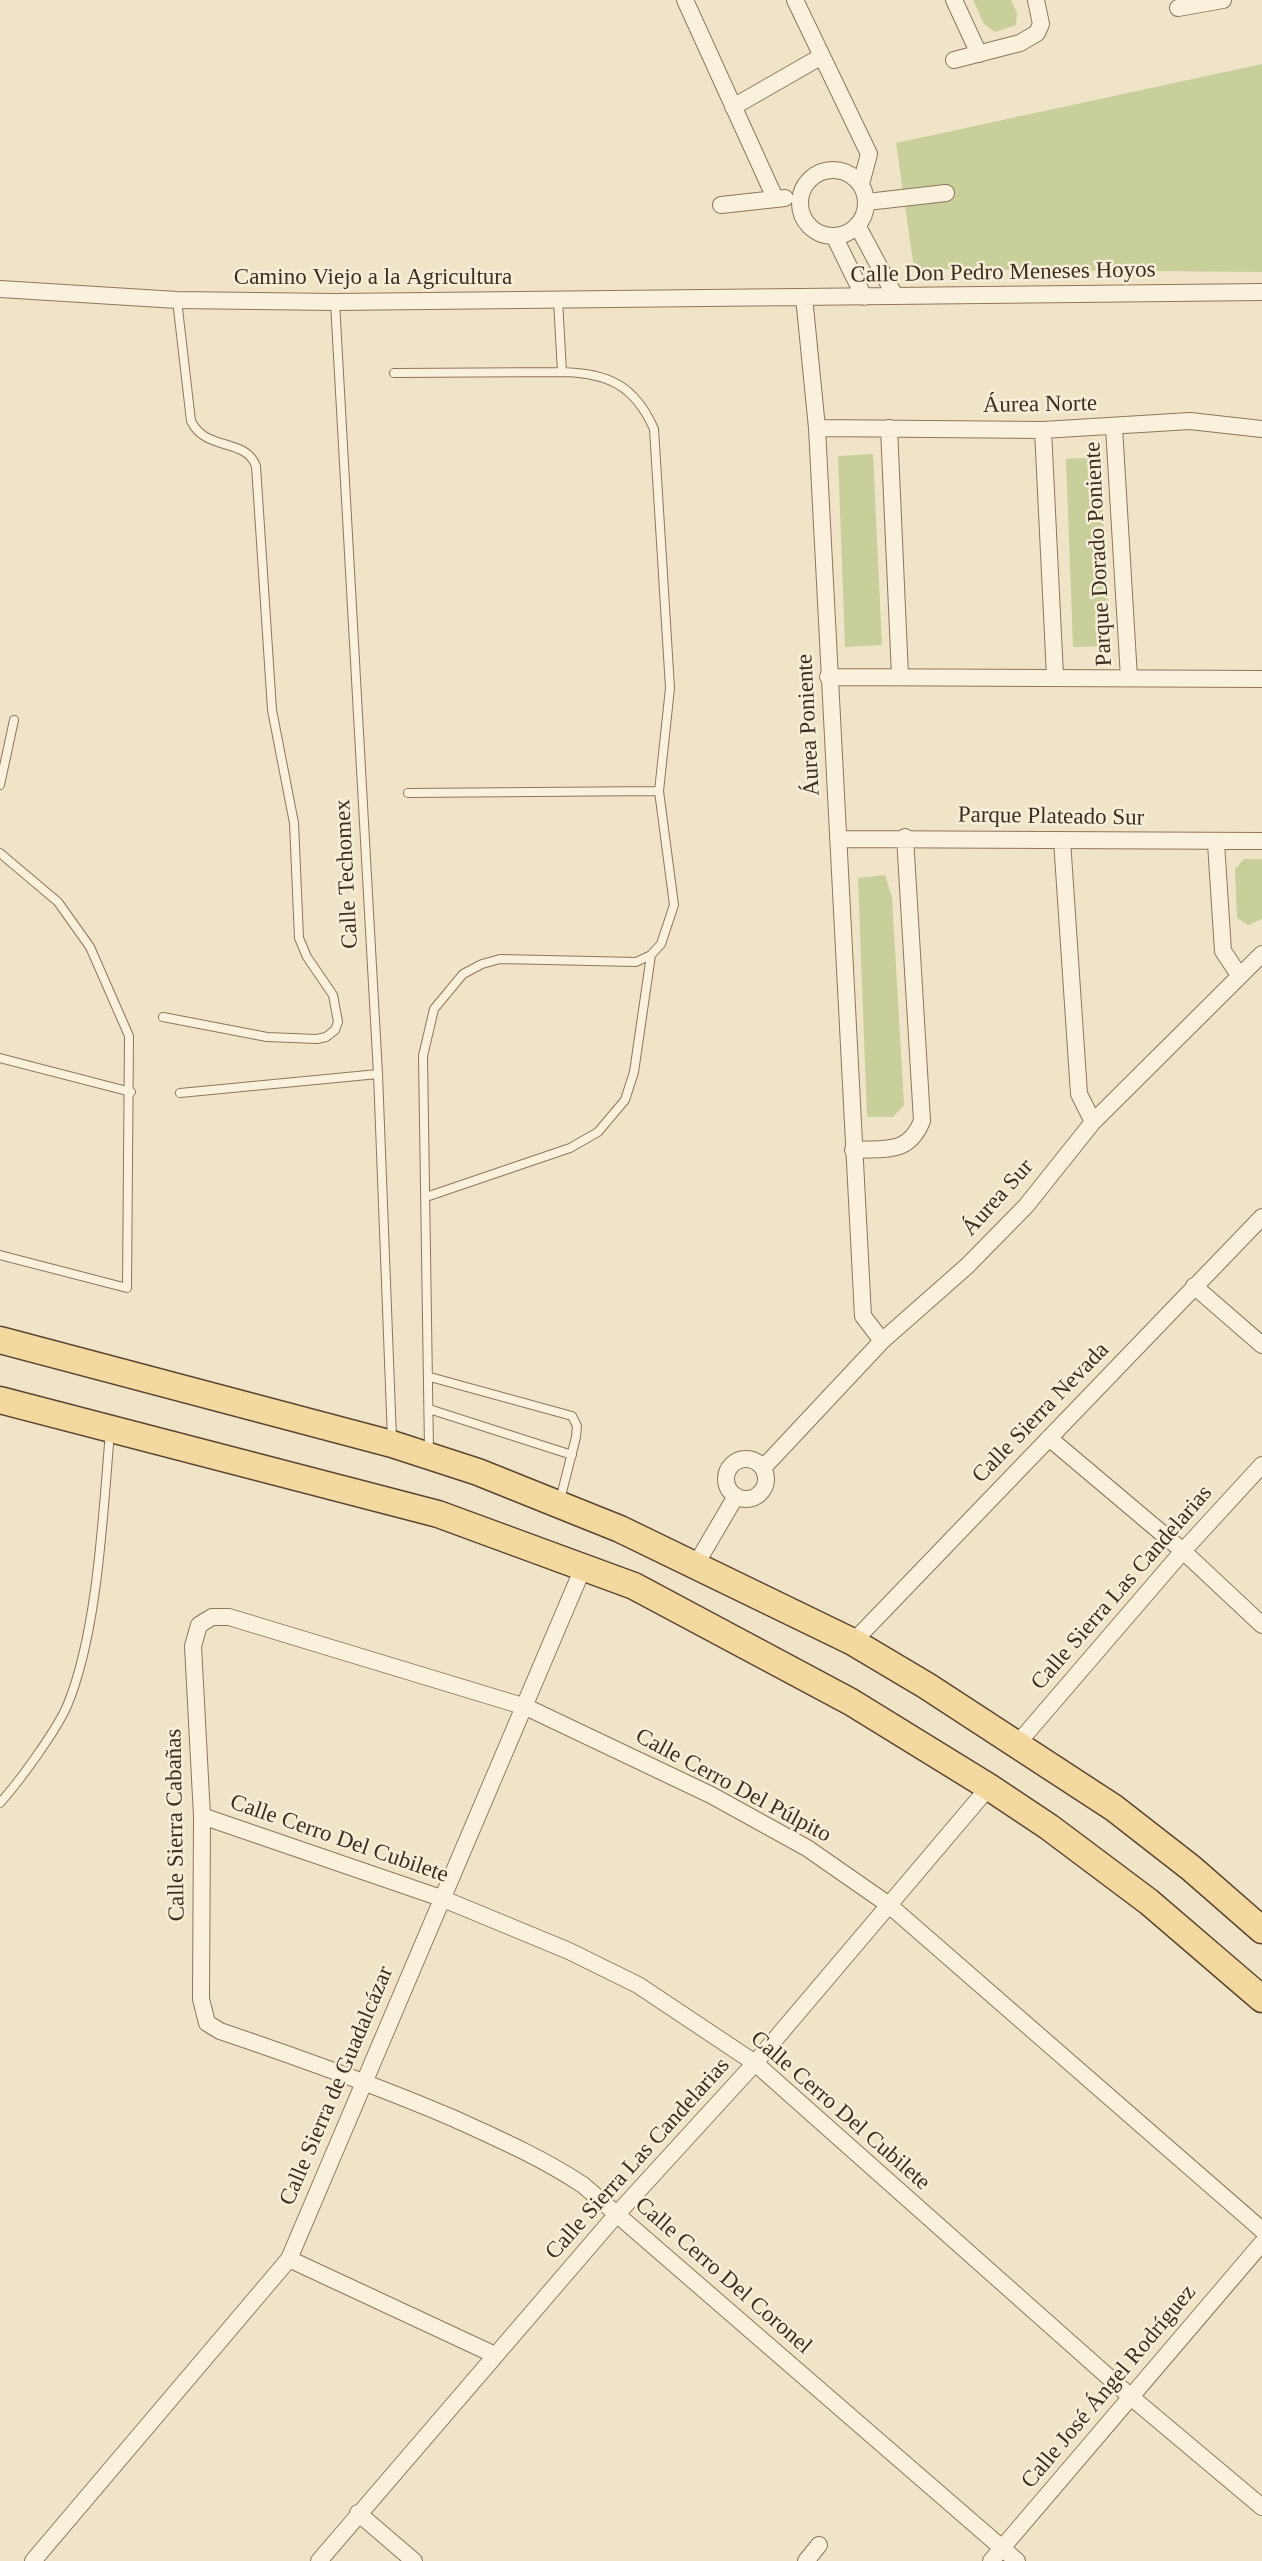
<!DOCTYPE html>
<html>
<head>
<meta charset="utf-8">
<style>
  body { margin:0 }
  canvas { display:block; background:#f0e4c8 }
</style>
</head>
<body>
<canvas width="1262" height="2561"></canvas>
<script>
const ctx = document.querySelector('canvas').getContext('2d');
ctx.lineJoin = 'round';
function fill(path, color) { ctx.fillStyle = color; ctx.fill(path, 'evenodd'); }
function trace(path, color, width, dash) { ctx.strokeStyle = color; ctx.lineWidth = width; ctx.lineCap = dash ? 'butt' : 'round'; ctx.setLineDash(dash || []); ctx.stroke(path); }
function write(font, color, halo, rows, align = 'center') {
  ctx.font = font + ' Georgia,serif'; ctx.lineWidth = 5; ctx.setLineDash([]); ctx.textBaseline = 'middle'; ctx.strokeStyle = halo; ctx.fillStyle = color; for (const [text, x, y, turn = 0] of rows) {
    ctx.save(); ctx.translate(x, y); ctx.rotate((+turn || 0) * Math.PI / 180); ctx.textAlign = isNaN(turn) ? turn : align; if (halo) ctx.strokeText(text, 0, 0); ctx.fillText(text, 0, 0); ctx.restore();
  }
}
const green = new Path2D(`
  M973,0H1011L1017,13L1016,25L995,32L984,24Z
  M1262,64V272L914,269L896,143Z
  M873,454L882,645L845,647L838,456Z
  M1099,457L1111,646L1073,647L1066,459Z
  M1244,859H1262V919L1248,925L1237,918L1235,869Z
  M885,875L892,897L904,1105L893,1117H867L858,878Z`);
const service = new Path2D(`
  M335,302L378,1074L392,1439
  M394,373L562,372
  M0,785L14,720
  M408,793L659,791
  M0,853L58,902L90,947L129,1036L127,1288L0,1255
  M163,1017L267,1037L317,1039L326,1037L335,1030L338,1022L333,995L307,957L299,938L294,823L272,710L256,466C245,437 206,452 191,421L177,300
  M0,1058L131,1092
  M180,1093L378,1074
  M426,1197L570,1148L598,1132L625,1100L634,1072L651,955
  M430,1377L572,1416L577,1426L576,1437L560,1500
  M429,1409L572,1455
  M429,1450L423,1056L434,1009L463,974L482,964L500,959L636,962L651,955L661,944L674,905L659,791L670,688L654,429C635,386 609,373 562,372L558,300
  M0,1803C19,1782 56,1731 67,1706C98,1632 103,1512 110,1432`);
const minor = new Path2D(`
  M685,0L775,198
  M795,0L869,154L861,184
  M954,0L979,54
  M1178,8L1223,0
  M954,60L1020,43L1037,33L1041,24L1036,0
  M733,107L822,56
  M800 203a33 33 0 1 1 66 0a33 33 0 1 1-66 0Z
  M867,202L946,193
  M721,205L785,198
  M857,225L894,294
  M834,236L864,297
  M0,289L177,300L335,302L1262,292
  M804,297L817,428L863,1316L882,1341
  M1114,427L1129,678
  M817,428L1043,430L1190,421L1262,429
  M889,428L900,676
  M1043,430L1055,676
  M828,677L1262,679
  M838,839L1262,841
  M1062,840L1079,1094L1093,1122
  M1216,843L1223,951L1239,975
  M853,1150C886,1148 908,1155 922,1121L905,837
  M1194,1286L1262,1345
  M1049,1438L1183,1551L1262,1625
  M726 1479a20 20 0 1 1 40 0a20 20 0 1 1-40 0Z
  M763,1468L882,1341L967,1266L1026,1206L1093,1122L1262,954
  M695,1566L736,1496
  M853,1642L1262,1217
  M1018,1743L1183,1551L1262,1465
  M202,1816L441,1898L569,1951L638,1985L755,2063L1131,2397L1262,2507
  M289,2259L495,2355
  M358,2513L414,2561
  M33,2561L289,2259L583,1568
  M319,2561L617,2214L755,2063L989,1787
  M806,2561L819,2545
  M991,2561L1262,2243
  M1017,2561L583,2185C542,2158 499,2139 455,2119C378,2086 300,2058 220,2031L207,2023L201,1999L202,1816L193,1646L199,1625L212,1617H229L526,1707L711,1795L807,1848L889,1905L1262,2230`);
const primary = new Path2D(`
  M0,1340L392,1444L478,1472L620,1529L853,1642L927,1686L1114,1808L1191,1868L1262,1930
  M0,1400L438,1514L634,1586L851,1702L989,1787L1049,1827L1149,1902L1262,1999`);
const streetNames = [
  ["Calle Don Pedro Meneses Hoyos",1003,273,-1],
  ["Camino Viejo a la Agricultura",373,278],
  ["Áurea Norte",1040,405,-1],
  ["Parque Dorado Poniente",1099,554,-93],
  ["Áurea Poniente",809,725,-93],
  ["Parque Plateado Sur",1051,817,1],
  ["Calle Techomex",347,874,-93],
  ["Áurea Sur",998,1198,-48],
  ["Calle Sierra Nevada",1041,1413,-46],
  ["Calle Sierra Las Candelarias",1122,1588,-49],
  ["Calle Cerro Del Púlpito",733,1786,28],
  ["Calle Sierra Cabañas",176,1825,-91],
  ["Calle Cerro Del Cubilete",339,1839,19],
  ["Calle Sierra de Guadalcázar",337,2086,-67],
  ["Calle Cerro Del Cubilete",840,2111,41],
  ["Calle Sierra Las Candelarias",638,2159,-48],
  ["Calle Cerro Del Coronel",723,2276,41],
  ["Calle José Ángel Rodríguez",1109,2387,-50]
];
fill(green, '#c9cf9b');
trace(service, '#8d765c', 10);
trace(minor, '#8d765c', 18);
trace(primary, '#5b4430', 29);
trace(service, '#faf1dc', 8);
trace(minor, '#faf1dc', 16);
trace(primary, '#f3d9a0', 26);
write('23px', '#3d2e20', '#f7eed8', streetNames);
</script>
</body>
</html>
